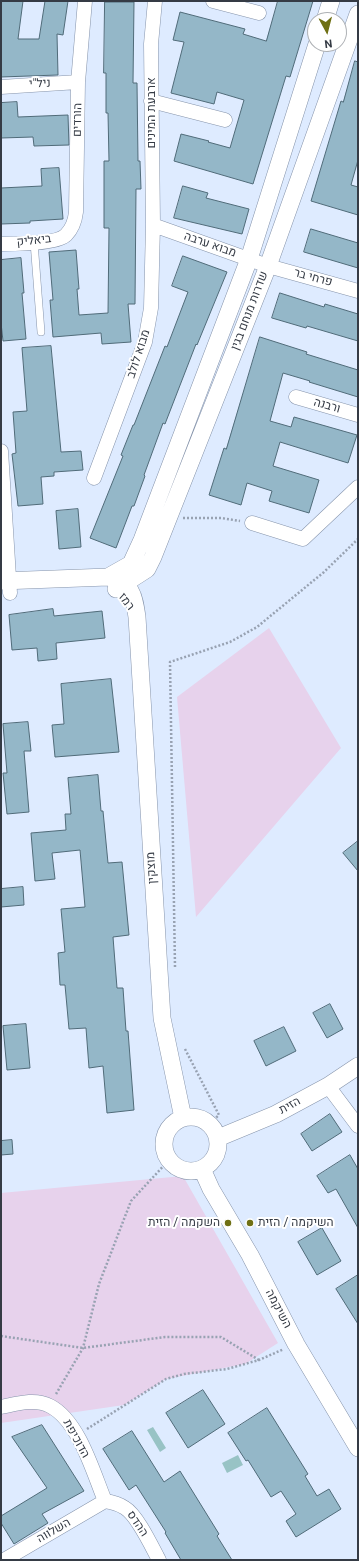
<!DOCTYPE html>
<html>
<head>
<meta charset="utf-8">
<style>
  body { margin:0 }
  #map { position:relative; width:359px; height:1561px; overflow:hidden; background:#deebff; font-family:Roboto,sans-serif }
  canvas { display:block }
  .frame { position:absolute; inset:0; border:2px solid #353b45; pointer-events:none }
  .north { position:absolute; left:307px; top:12px; width:40px; height:40px; box-sizing:border-box; background:#fff; border:1px solid #aeb1b5; border-radius:50%; rotate:173deg; font-size:11px; font-weight:700; line-height:16px; text-align:center; color:#353b45 }
  .north::after { content:''; display:block; margin:auto; width:14px; height:18px; background:#6f7014; clip-path:polygon(50% 0,100% 100%,50% 72%,0 100%) }
</style>
</head>
<body>
<div id="map">
<canvas width="359" height="1561"></canvas>
<div class="frame"></div>
<div class="north">N</div>
</div>
<script>
const ctx = document.querySelector('canvas').getContext('2d');
ctx.lineJoin = 'round';
function fill(path, color) { ctx.fillStyle = color; ctx.fill(path, 'evenodd'); }
function trace(path, color, width, dash) { ctx.strokeStyle = color; ctx.lineWidth = width; ctx.lineCap = dash ? 'butt' : 'round'; ctx.setLineDash(dash || []); ctx.stroke(path); }
function write(font, color, halo, rows, align = 'center') {
  ctx.font = font + ' Roboto,Heebo,sans-serif'; ctx.lineWidth = 4; ctx.setLineDash([]); ctx.textBaseline = 'middle'; ctx.strokeStyle = halo; ctx.fillStyle = color; for (const [text, x, y, turn = 0] of rows) {
    ctx.save(); ctx.translate(x, y); ctx.rotate((+turn || 0) * Math.PI / 180); ctx.textAlign = isNaN(turn) ? turn : align; if (halo) ctx.strokeText(text, 0, 0); ctx.fillText(text, 0, 0); ctx.restore();
  }
}
const green = new Path2D(`
  M269,628L341,748L196,917L177,697Z
  M183,1176L278,1343L245,1364L166,1379L124,1405L1,1423V1193Z`);
const water = new Path2D(`
  M153,1427L166,1448L160,1452L147,1430Z
  M238,1455L243,1465L227,1473L222,1463Z`);
const building = new Path2D(`
  M1,1H23L18,39H39L45,1H68L63,35L57,34L58,75L1,77Z
  M278,1H313L290,77L286,76L253,184L174,161L181,134L209,141L208,142L230,148L244,100L217,92L214,104L171,93L184,42L173,40L180,12L245,29L243,34L266,41Z
  M105,2H134L133,83H137L138,161H140L141,189H136L135,304H128L131,342L102,344L101,333L53,337L50,300H53L49,252L76,250L79,289H77L79,315L108,313L109,228H104V161H109L108,113H106V73H104Z
  M355,61L358,62V160L351,185L358,187V215L311,201L341,101L343,102Z
  M17,102L18,117L68,115L69,145L34,146L33,137L1,138V103Z
  M59,168L63,219L30,221V223L1,224V188L42,186L41,169Z
  M183,186L208,193L206,198L249,209L242,234L174,218Z
  M311,229L358,243V268L304,252Z
  M183,256L227,272L197,345L196,344L165,424L163,423L144,475L145,476L134,506H132L116,548L90,538L123,456L121,455L133,425H134L165,346L167,347L188,292L172,286Z
  M21,258L24,293H22L26,339L3,341L1,323V260Z
  M280,293L324,307L325,304L358,314V341L307,326L306,328L272,318Z
  M260,337L307,352L306,354L358,370V397L309,382L310,381L283,373L270,421L291,427L294,417L357,435L348,463L280,442L273,466L319,480L309,513L269,501L272,491L247,483L241,505L209,495L224,448L226,449Z
  M51,346L61,452L81,451L83,470L54,472V476L41,477L43,504L18,506L12,454L16,453L13,412L27,411L22,348Z
  M78,509L81,547L59,549L56,511Z
  M53,609L54,616L102,611L105,638L56,643L57,659L38,661L37,648L12,650L9,615Z
  M111,679L119,752L55,757L52,725L64,724L61,684Z
  M28,722L31,751H24L29,812L7,814L3,773H7L3,724Z
  M98,775L101,811H103L108,863L122,862L129,935L113,937L117,988H123L126,1031H128L134,1110L107,1113L103,1066L89,1068L86,1028L69,1029L65,985H60L58,953L65,952L61,909L85,907L80,850L52,853L55,879L35,881L31,833L66,830L65,814H71L68,778Z
  M358,841V871L343,853Z
  M23,887L24,905L1,907V889Z
  M330,1004L343,1029L327,1038L313,1013Z
  M26,1024L30,1068L7,1070L3,1026Z
  M284,1027L296,1051L266,1066L254,1041Z
  M330,1114L342,1132L312,1151L301,1134Z
  M12,1140L13,1154L1,1155V1141Z
  M350,1155L358,1169V1228L336,1189L328,1193L317,1176Z
  M322,1228L341,1261L317,1275L298,1242Z
  M358,1275V1324L336,1289Z
  M203,1390L225,1424L188,1448L166,1413Z
  M267,1408L308,1474L305,1476L317,1496L329,1489L341,1509L296,1537L286,1521L296,1514L281,1491L271,1497L248,1460L246,1461L228,1433Z
  M42,1425L84,1491L42,1514L48,1523L14,1544L1,1523V1516L47,1488L12,1437Z
  M132,1431L164,1482L180,1471L219,1534L217,1536L232,1560H181L165,1533L166,1532L136,1485L129,1490L103,1449Z`);
const path = new Path2D(`
  M183,518H221L240,521
  M175,967L170,662L230,642L257,627L324,572L358,539
  M185,1049L219,1115L209,1124
  M1,1336L83,1348L165,1337H221L259,1360
  M56,1394L83,1348L99,1284L131,1201L169,1160
  M87,1429L166,1379L184,1374L227,1369L259,1360L284,1349`);
const service = new Path2D(`
  M34,242L41,332`);
const minor = new Path2D(`
  M213,1L259,13
  M1,87L78,82
  M151,101L225,120
  M153,225L268,266L358,291
  M1,244C15,244 57,244 66,235C73,228 75,221 76,212L78,82L85,1
  M296,397L358,415
  M1,451L10,593
  M94,478L145,342L151,308L153,225L151,44L155,1
  M252,523L303,539L358,487
  M328,1086L358,1126
  M1,1407C16,1404 35,1398 50,1406C79,1421 93,1472 105,1501
  M105,1501C112,1502 119,1504 125,1508C137,1515 152,1547 159,1560
  M4,1560L105,1501`);
const tertiary = new Path2D(`
  M325,20L331,1
  M108,577L131,564L142,540L249,259L317,44
  M1,581L108,577C132,583 134,595 137,617L162,1018L183,1118
  M116,589L147,569L153,557L268,266L358,14
  M164 1144a27 27 0 1 1 54 0a27 27 0 1 1-54 0Z
  M218,1138L276,1114L328,1086L358,1066
  M202,1169L211,1189L250,1255L296,1344L358,1448`);
const markers = [
  [228,1223,4,"#6f7014"],
  [250,1223,4,"#6f7014"]
];
const streetNames = [
  ["ניל\"י",40,84,-3],
  ["ארבעת המינים",152,113,-90],
  ["הורדים",78,120,-89],
  ["ביאליק",34,241,-6],
  ["מבוא ערבה",210,245,19],
  ["פרחי בר",313,278,15],
  ["שדרות מנחם בגין",250,311,-69],
  ["מבוא לולב",139,354,-72],
  ["ורבנה",327,406,16],
  ["רמז",126,602,52],
  ["מוצקין",152,868,-94],
  ["הזית",290,1106,-28],
  ["השיקמה",278,1309,62],
  ["הדוכיפת",76,1439,61],
  ["ההדס",137,1524,56],
  ["השלווה",54,1531,-30]
];
const poiNames = [
  ["השקמה / הזית",220,1223],
  ["השיקמה / הזית",258,1223,"left"]
];
fill(green, '#e7d2ec');
fill(water, '#98c3c5');
fill(building, '#94b7c8');
trace(building, '#506b79', 1);
trace(service, '#8694ab', 8);
trace(minor, '#8694ab', 15);
trace(tertiary, '#8694ab', 18);
trace(path, '#98a2b2', 2.5, [2, 2]);
trace(service, '#fff', 7);
trace(minor, '#fff', 14);
trace(tertiary, '#fff', 17);
for (const [x, y, r, color] of markers) { const dot = new Path2D(); dot.arc(x, y, r, 0, 2 * Math.PI); ctx.fillStyle = color; ctx.fill(dot); trace(dot, '#fff', 1.5); }
write('12px', '#353b45', '#fff', streetNames);
write('12px', '#353b45', '#fff', poiNames, 'right');
</script>
</body>
</html>
